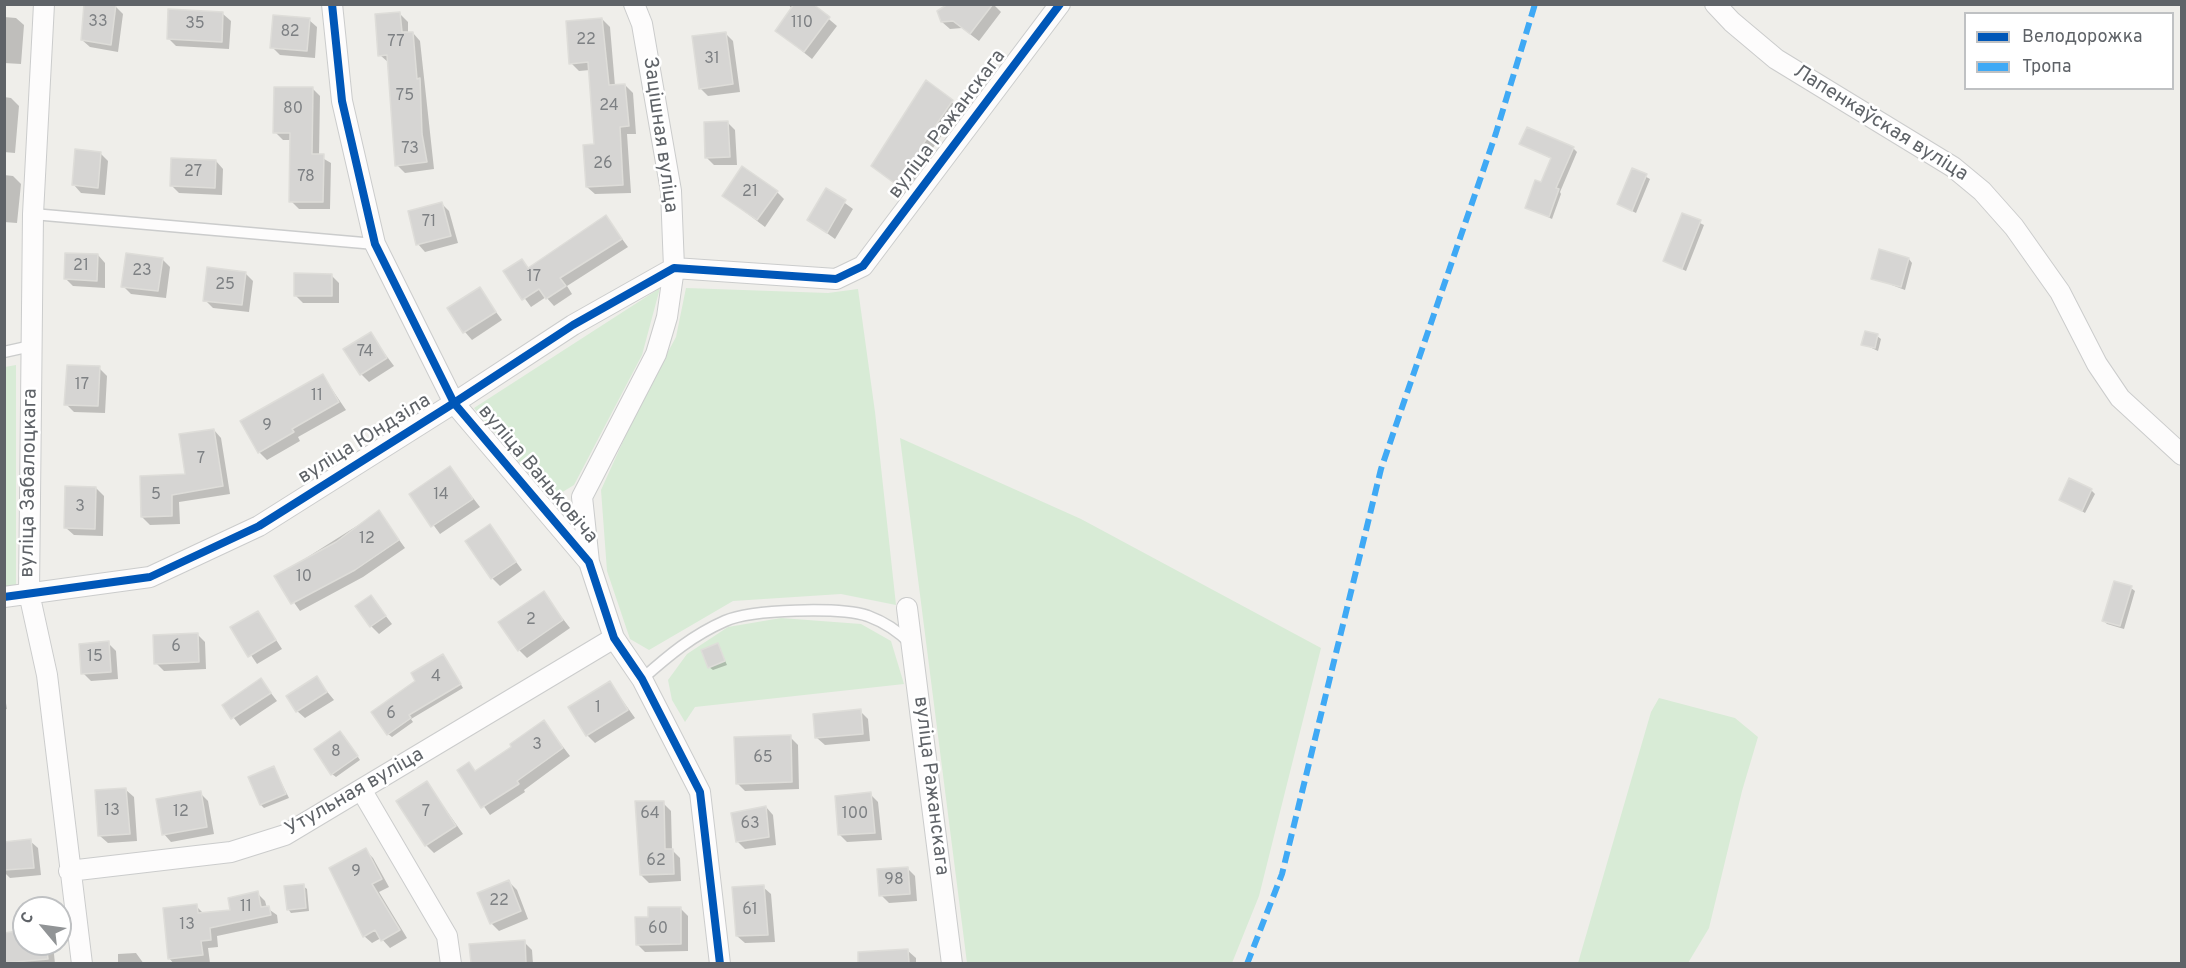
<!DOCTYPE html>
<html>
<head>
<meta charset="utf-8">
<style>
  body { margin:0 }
  #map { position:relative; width:2186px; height:968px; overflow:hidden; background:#efeeea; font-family:Overpass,sans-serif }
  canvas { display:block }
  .frame { position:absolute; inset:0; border:6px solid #5f6368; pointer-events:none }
  .legend { position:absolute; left:1964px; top:12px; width:210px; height:78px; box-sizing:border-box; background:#fff; border:2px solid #bfc1c3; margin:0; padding:8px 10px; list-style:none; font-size:18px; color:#5f6368 }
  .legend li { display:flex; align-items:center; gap:12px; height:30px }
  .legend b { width:30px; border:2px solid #bfc1c3 }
  .north { position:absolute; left:12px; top:896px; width:60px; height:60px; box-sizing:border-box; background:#fff; border:2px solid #bfc1c3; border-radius:50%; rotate:299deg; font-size:16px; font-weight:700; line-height:24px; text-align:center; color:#5f6368 }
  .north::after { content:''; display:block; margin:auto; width:21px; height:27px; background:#919496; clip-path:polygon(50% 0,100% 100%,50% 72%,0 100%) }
</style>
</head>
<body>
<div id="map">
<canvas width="2186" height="968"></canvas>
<div class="frame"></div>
<ul class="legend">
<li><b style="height:8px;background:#0057b8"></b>Велодорожка</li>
<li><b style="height:8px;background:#3fa9f5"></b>Тропа</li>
</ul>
<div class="north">С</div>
</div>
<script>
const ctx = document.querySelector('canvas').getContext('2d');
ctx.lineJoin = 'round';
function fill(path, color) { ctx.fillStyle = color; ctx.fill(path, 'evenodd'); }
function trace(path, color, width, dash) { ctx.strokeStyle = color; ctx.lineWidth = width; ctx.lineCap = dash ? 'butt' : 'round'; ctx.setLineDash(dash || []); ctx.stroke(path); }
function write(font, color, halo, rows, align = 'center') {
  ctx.font = font + ' Overpass,sans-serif'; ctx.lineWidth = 5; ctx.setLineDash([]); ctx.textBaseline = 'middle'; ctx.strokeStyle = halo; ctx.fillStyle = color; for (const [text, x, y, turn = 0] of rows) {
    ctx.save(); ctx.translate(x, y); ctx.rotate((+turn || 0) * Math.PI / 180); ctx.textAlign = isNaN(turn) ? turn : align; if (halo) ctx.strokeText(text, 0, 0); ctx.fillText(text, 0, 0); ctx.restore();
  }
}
const green = new Path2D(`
  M660,288L642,355L574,485L551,499L474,408Z
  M686,288L828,293L858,289L875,412L896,605L841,594L733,601L649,650L630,639L607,571L601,490L639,406L676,337Z
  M16,365V590L5,591V367Z
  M900,438L1081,519L1321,648L1259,896L1232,963H967Z
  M781,618L861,624L891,641L904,684L695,707L685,722L672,700L668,680L687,654L728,627Z
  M1659,698L1735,718L1758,737L1742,791L1709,928L1688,963H1578L1651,712Z`);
const shadow = new Path2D(`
  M788,4H811L837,26L812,59L777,31L792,9Z
  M950,4H993L1001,12L979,41L962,28L950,29L942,22Z
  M115,6L123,14L118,52L90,47L82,40Z
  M223,14L231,21L229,49L176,46L168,38Z
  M400,14L408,22V33H413L420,41L434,169L405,173L397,165L389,63L380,55Z
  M4,17L16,18L24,25L21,64L4,63Z
  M602,19L610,27L615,86L625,85L633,93L636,134H627L631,193L595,194L587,187L596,145L590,70L579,71L571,63Z
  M309,20L317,27L315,58L280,55L272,47Z
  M725,33L733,41L740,92L708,96L700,88Z
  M927,82L960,109L928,155L933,160L910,194L873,166Z
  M312,88L320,96L319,156L331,163L330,209H299L291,201L292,140H283L275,132Z
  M4,97L11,98L19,106L15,153L4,152Z
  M727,122L735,130L737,165H714L707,158Z
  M1521,144L1573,148L1577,152L1560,192L1561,194L1552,219L1527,207L1541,184L1552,159Z
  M100,153L108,161L105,195L81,193L74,185Z
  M216,161L223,169L222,195L179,193L171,185Z
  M1633,170L1650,179L1636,213L1618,204Z
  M4,175L13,176L21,184L17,223L4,222Z
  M827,190L853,209L835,239L809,220Z
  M777,192L784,199L765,227L724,196Z
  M442,204L449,211L458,243L425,252L418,244Z
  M1683,215L1704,225L1686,271L1665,261Z
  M606,217L628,247L567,286L572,294L554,306L546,297L531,307L505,271L522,261L530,269Z
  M98,255L105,263V288L73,286L66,279Z
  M162,259L170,267L166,298L131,294L123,286Z
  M1909,259L1912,263L1905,290L1873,278Z
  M245,273L253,281L249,312L213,308L205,300Z
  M332,276L339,283V303H303L295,295Z
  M479,289L502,320L472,340L465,332Z
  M370,334L394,366L369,382L361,374Z
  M1877,336L1881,339L1878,351L1863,344Z
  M99,368L107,376L105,413L74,412L66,404Z
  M323,376L346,410L298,437L300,441L267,460L259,452Z
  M214,430L221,438L230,494L179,502L180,524L150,525L142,517L187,475Z
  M450,468L480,507L440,534L411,494Z
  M96,488L104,496L103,536L74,535L66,528Z
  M2091,490L2095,494L2085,513L2061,499Z
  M379,512L405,548L363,577L300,611L276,577Z
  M490,526L522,570L500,586L492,578Z
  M2131,588L2135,591L2124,629L2107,624L2104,621Z
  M543,593L570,628L527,658L519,650Z
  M371,597L392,624L379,634L371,626Z
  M258,612L282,649L257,664L232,627Z
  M197,634L205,642L206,669L164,671L156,663Z
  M108,643L116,651L118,679L91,681L83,673Z
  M718,645L727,665L713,670L709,667Z
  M443,655L463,688L411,719L413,722L392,737L388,734L417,681Z
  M316,678L334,700L305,718L297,711Z
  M261,680L277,701L240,726L224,705Z
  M610,683L635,718L595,743L587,735Z
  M4,691L7,709L4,710Z
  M860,711L868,719L870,741L825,745L817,738Z
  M544,722L570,756L524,790L525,792L490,815L459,771L469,764L476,772L514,747Z
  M344,736L360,760L336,777L332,774Z
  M790,737L798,745L799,789L745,791L737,783Z
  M274,768L289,798L264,808L261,805Z
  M427,783L463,834L434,853L426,845Z
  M126,790L134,797L137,841L108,843L100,836Z
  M200,793L208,801L214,834L171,842L164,834Z
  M870,794L878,802L882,840L847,842L839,834Z
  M663,803L671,811L672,850L680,858L681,881L649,883L641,875Z
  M766,807L773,815L776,845L745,849L737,841Z
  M30,841L38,848L41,875L10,878L4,872V843Z
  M365,850L373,858L389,887L379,892L407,938L390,948L381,938L372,943L364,936Z
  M907,868L915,876L917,901L889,903L881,895Z
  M509,882L517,890L528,919L499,931L491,923Z
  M303,886L307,889L309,911L291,913L288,909Z
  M763,887L771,894L775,942L745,943L737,936Z
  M257,893L265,901L267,908L277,915L278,923L217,936L218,947L208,948L210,963L174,964L169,958L196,906L204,914L232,911Z
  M680,908L688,916V951L645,952L637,944L650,918Z
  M24,932V944H53L55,964H4V934Z
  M524,942L532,950L533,964H472L471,946Z
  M908,951L916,958V964H880V952Z
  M136,953L144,964H118V954Z`);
const building = new Path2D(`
  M84,4H116L111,45L81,40Z
  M794,4H813L830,17L804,52L775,31Z
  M948,4H993L970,34L953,21L941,22L937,11Z
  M168,9L223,12L222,42L167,39Z
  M400,12L402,32H413L417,79L420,78L422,134L427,162L395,166L387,55L378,56L375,14Z
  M273,15L310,18L307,51L270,48Z
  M602,18L609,85L625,84L629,126L620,127L623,185L586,187L583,145L594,144L588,62L569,64L566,21Z
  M726,32L733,84L699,89L692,36Z
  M926,80L953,100L921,147L926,151L901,188L871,166Z
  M274,87H313L312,154H324L323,202H289L290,133H273Z
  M728,121L730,157L705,158L704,122Z
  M1527,127L1574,147L1556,188L1559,189L1549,217L1525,208L1535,180L1541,182L1551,158L1519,144Z
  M75,149L101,152L98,188L72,185Z
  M171,158L216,160L215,188L170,186Z
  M742,166L778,191L757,220L722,196Z
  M1632,168L1647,174L1632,211L1617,204Z
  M826,188L846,200L827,233L807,220Z
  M442,202L451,236L416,245L408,211Z
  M1682,213L1701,220L1682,269L1663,261Z
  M606,215L622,239L560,278L566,286L546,299L539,289L522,300L503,271L522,259L528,268Z
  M1879,249L1909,258L1901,287L1871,279Z
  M65,253L98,254L97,281L64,279Z
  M126,253L163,258L158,291L121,287Z
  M207,267L246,272L242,305L203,301Z
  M294,273L332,274V296H294Z
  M480,287L496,312L463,333L447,308Z
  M1865,331L1878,334L1875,348L1861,345Z
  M371,332L387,358L360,375L343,349Z
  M67,365L100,366L98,406L64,405Z
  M323,374L339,402L292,429L294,432L258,453L240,421Z
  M214,429L223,486L172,495V516L141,517L140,476L185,474L179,434Z
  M450,466L473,499L431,527L409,494Z
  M2069,478L2092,489L2082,511L2059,500Z
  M65,486L96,487L95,529L64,528Z
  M379,510L399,540L355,570L291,604L274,576L336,542Z
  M490,524L516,562L491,579L465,541Z
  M2114,581L2132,586L2120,626L2102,621Z
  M544,591L563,620L518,651L498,622Z
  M371,595L386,616L370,627L355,606Z
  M258,611L276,640L248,657L230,627Z
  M198,633L199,662L154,664L153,635Z
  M109,641L111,672L81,674L79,644Z
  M718,643L725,661L708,668L701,650Z
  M443,654L461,684L409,715L411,718L387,735L371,712L415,681L411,673Z
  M317,676L327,692L296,712L286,696Z
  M261,678L271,693L231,719L222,705Z
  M610,681L628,710L586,736L568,707Z
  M861,709L863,734L815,738L813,714Z
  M544,720L563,748L517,781L519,784L481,808L457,770L469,762L475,771L511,747L510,744Z
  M340,731L358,756L331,775L314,749Z
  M791,735L792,782L736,784L734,737Z
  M274,766L286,794L260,805L248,777Z
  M427,781L456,826L425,846L396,801Z
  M126,788L130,834L98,836L95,790Z
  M201,791L207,827L162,835L156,799Z
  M871,792L875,833L838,835L835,796Z
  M635,801H664L665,849H673L674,874L640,875Z
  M766,806L769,837L736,842L731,813Z
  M31,839L34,868L4,870V842Z
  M366,848L382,879L372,884L400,930L381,941L375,930L363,937L329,868Z
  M908,867L910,894L879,896L877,869Z
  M509,880L521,911L490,924L477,893Z
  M304,884L306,908L287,910L284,886Z
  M764,885L768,935L736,936L732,887Z
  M258,891L261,907L269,906L271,915L210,928L211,940L201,941L203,955L168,959L163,908L197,904L198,913L230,910L228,898Z
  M648,907H681V944L636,945L635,917H648Z
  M24,930V944H46L48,959L4,963V933Z
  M525,940L526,963H471L469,944Z
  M908,949L909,963H858V952Z`);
const service = new Path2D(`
  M33,214L375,244
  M4,352L31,346
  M642,679C669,655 693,635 725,621C752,609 840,607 868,616C884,622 898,631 910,643`);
const minor = new Path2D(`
  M44,4L33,214L29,593L47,675L82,964
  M332,4L342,101L375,244L454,403L589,562L614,638L642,679L700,792L720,964
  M1715,4L1732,22L1776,59L1953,167L1982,191L2014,227L2060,292L2097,364L2120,398L2182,455
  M589,562L582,497L656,354L667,317L674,268L671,191L642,24L634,4
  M4,597L150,577L259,526L454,403L573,325L674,268L836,279L863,266L1060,4
  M907,608L952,964
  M362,791L447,936L451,964
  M69,871L231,852L285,835L614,638`);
const quiet = new Path2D(`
  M1247,964L1282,874L1381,469L1496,133L1535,4`);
const cycleway = new Path2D(`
  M332,4L342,101L375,244L454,403L589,562L614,638L642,679L700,792L720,964
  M4,597L150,577L259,526L454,403L573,325L674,268L836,279L863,266L1060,4`);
const numberNames = [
  ["33",98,23],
  ["110",802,24],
  ["35",195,25],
  ["82",290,33],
  ["22",586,41],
  ["77",396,43],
  ["31",712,60],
  ["75",405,97],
  ["24",609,107],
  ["80",293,110],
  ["73",410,150],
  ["26",603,165],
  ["27",193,173],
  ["78",306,178],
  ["21",750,193],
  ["71",429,223],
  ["21",81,267],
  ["23",142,272],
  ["17",534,278],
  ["25",225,286],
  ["74",365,353],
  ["17",82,386],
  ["11",317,397],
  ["9",267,427],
  ["7",201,460],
  ["5",156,496],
  ["14",441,496],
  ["3",80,508],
  ["12",367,540],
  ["10",304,578],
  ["2",531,621],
  ["6",176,648],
  ["15",95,658],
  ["4",436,678],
  ["1",598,709],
  ["6",391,715],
  ["3",537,746],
  ["8",336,753],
  ["65",763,759],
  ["13",112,812],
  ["12",181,813],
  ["7",426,813],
  ["64",650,815],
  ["100",855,815],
  ["63",750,825],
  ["62",656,862],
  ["9",356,873],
  ["98",894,881],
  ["22",499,902],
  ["11",246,908],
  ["61",750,911],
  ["13",187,926],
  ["60",658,930]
];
const streetNames = [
  ["Лапенкаўская вуліца",1880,124,32],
  ["вуліца Ражанскага",948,125,-53],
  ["Зацішная вуліца",659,135,82],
  ["вуліца Юндзіла",365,440,-32],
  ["вуліца Ваньковіча",537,475,50],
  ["вуліца Забалоцкага",30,483,-89],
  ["вуліца Ражанскага",930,786,83],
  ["Утульная вуліца",355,793,-30]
];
fill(green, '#d8ebd6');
fill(shadow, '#0003');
fill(building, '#d6d5d3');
trace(building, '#deddd9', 1.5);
trace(service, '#cbcccc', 13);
trace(minor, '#cbcccc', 22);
trace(service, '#fdfcfc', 10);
trace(minor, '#fdfcfc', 20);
trace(quiet, '#3fa9f5', 6, [12, 6]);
trace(cycleway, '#0057b8', 8);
write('16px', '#7e8184', null, numberNames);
write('20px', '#5f6368', '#fff', streetNames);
</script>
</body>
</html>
